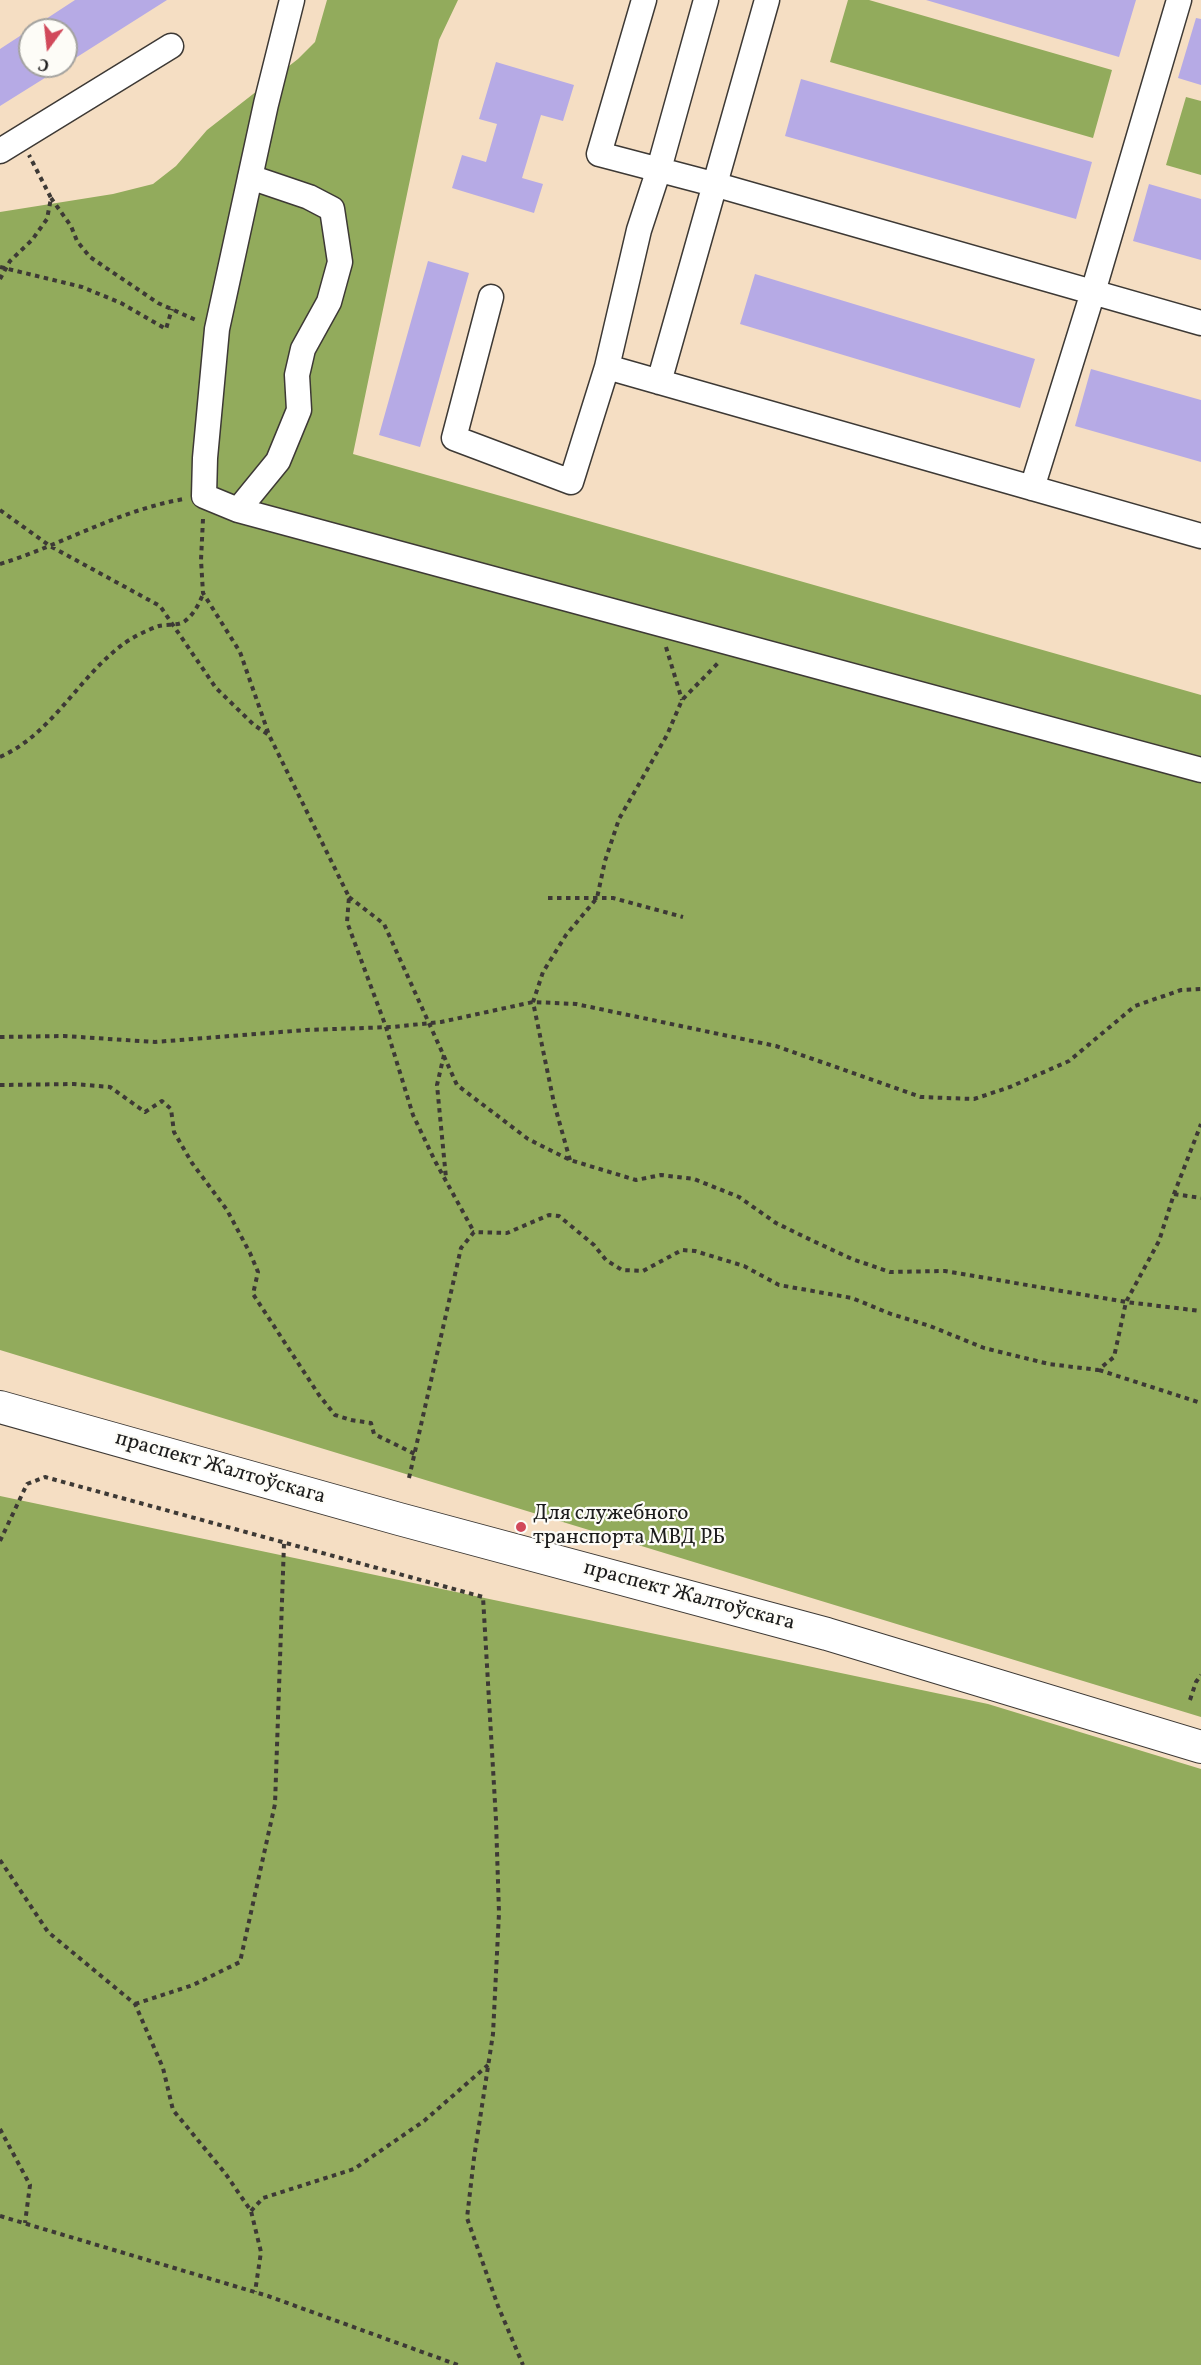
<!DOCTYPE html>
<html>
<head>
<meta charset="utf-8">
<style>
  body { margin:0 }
  #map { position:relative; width:1201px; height:2365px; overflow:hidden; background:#f5dec3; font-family:Vollkorn,serif }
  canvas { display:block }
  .north { position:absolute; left:18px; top:18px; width:60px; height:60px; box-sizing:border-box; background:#fdfcf7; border:2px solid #a3a29f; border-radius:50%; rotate:195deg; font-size:16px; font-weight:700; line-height:24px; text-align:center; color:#1c1c1c }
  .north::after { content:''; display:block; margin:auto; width:21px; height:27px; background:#d1495b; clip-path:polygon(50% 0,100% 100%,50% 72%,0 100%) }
</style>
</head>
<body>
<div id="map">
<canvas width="1201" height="2365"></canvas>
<div class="north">С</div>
</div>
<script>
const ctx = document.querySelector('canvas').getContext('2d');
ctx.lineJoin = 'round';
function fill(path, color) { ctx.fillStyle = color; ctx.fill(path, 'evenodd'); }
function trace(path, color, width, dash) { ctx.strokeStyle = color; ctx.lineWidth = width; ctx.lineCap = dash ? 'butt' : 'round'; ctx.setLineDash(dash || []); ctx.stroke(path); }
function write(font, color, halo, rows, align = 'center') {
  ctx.font = font + ' Vollkorn,serif'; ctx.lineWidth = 4.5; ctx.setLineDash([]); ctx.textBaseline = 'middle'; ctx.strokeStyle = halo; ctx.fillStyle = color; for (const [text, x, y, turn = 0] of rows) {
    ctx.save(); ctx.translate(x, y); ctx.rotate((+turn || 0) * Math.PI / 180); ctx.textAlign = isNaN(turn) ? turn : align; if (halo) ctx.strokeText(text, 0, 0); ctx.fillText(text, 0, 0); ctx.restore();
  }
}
const forest = new Path2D(`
  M327,0H458L439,40L353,454L1201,695V1717L0,1350V212L113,194L153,184L176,166L207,130L298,59L315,42Z
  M848,0H869L1112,70L1093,138L830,62Z
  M1186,97L1201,101V175L1166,165Z
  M0,1496L988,1704L1201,1769V2365H0Z`);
const building = new Path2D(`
  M75,0H167L66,64V30H30V66H64L0,106V49Z
  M926,0H1136L1119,57Z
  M1196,18L1201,19V85L1178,78Z
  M496,62L574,85L563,121L541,115L522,178L543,184L534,213L452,188L462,155L486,162L497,124L479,119Z
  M801,79L1092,162L1076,219L785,136Z
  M1149,184L1201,199V260L1133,241Z
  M428,261L469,273L420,447L379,435Z
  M755,274L1035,359L1020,408L740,324Z
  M1091,369L1201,400V462L1075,426Z`);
const path = new Path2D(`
  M51,198L71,226L77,241L90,257L158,303L198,321
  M0,267L82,287L121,303L166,329L172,309
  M0,279L10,261L32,240L47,219L51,198L29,155
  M0,510L50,546L160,606L216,688L254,725L269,735
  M203,519L201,560L203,593L240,652L269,735L349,897L347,922L386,1027L413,1115L435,1161L474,1232
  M0,564C62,545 119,510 184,499
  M666,647L682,700
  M0,757C52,734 78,678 122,645C131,638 147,630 159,626C167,624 179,626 185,621C194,614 199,604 203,594
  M349,897L384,924L457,1085L528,1139L570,1160L636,1180L661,1175L694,1179L739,1197L776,1223L811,1240L852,1259L890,1272L945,1271L1126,1302L1201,1311
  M548,898H613L683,917
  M0,1037L64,1036L155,1042L306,1030L392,1027L441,1022L533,1002L576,1004L776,1046L921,1097L974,1099L1010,1087L1069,1061L1135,1006L1181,990L1201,989
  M444,1055L437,1085L446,1178
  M0,1085L74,1084L110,1087L145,1112L162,1101L171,1109L174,1132L192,1163L227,1210L250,1253L258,1272L253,1294L319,1395L335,1415L351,1420L371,1423L374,1434L415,1454
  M570,1160L554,1103L533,1002L543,972L566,935L597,898L605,861L619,819L667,735L682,700L720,661
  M1174,1194L1201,1198
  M1099,1370L1201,1403
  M409,1478L461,1248L474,1232L507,1233L549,1215L559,1216L594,1245L606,1260L622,1270L643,1271L682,1250L695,1251L744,1266L779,1285L852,1298L891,1314L930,1326L984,1348L1049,1364L1098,1370L1114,1357L1126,1302L1159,1241L1174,1194L1201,1124
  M0,1541L27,1484L45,1477L483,1597L496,1820L499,1913L493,2034L474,2158L467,2218L498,2306L523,2365
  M1190,1700L1196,1682L1201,1675
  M0,1860L48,1932L135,2004L163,2068L173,2110L225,2173L251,2211L261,2252L255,2292
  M135,2004L193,1985L240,1962L275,1804L284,1543
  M0,2129L30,2185L25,2223
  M251,2211L263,2198L354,2169L424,2121L488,2065
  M0,2216L268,2296L458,2365`);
const minor = new Path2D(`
  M292,0L266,104L217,329L205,458L204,496L238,510L1201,770
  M644,0L599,154L717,185L1201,323
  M706,0L659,169L639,230L607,367L1201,536
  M0,151L171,46
  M491,297L454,438L571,482L607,367
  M659,382L767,0
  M1032,488L1093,292L1179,0
  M238,510L278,461L299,410L297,375L303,349L329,302L340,262L332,209L309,197L250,177`);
const major = new Path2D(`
  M0,1407L399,1519L827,1634L1201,1747`);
const markers = [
  [521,1527,6,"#d1495b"]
];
const streetNames = [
  ["праспект Жалтоўскага",220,1469,16],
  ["праспект Жалтоўскага",689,1597,15]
];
const poiNames = [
  ["Для служебного",533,1515],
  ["транспорта МВД РБ",533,1539]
];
fill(forest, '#92ab5c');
fill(building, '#b6aae5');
trace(minor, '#3d3935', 27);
trace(major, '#3d3935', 34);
trace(path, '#3d3935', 4, [4.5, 4.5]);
trace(minor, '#fff', 24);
trace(major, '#fff', 32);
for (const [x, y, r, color] of markers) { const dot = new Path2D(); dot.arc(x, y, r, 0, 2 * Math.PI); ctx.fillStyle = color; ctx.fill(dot); trace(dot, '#fdfcf7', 2); }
write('21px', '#1c1c1c', '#fdfcf7', streetNames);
write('21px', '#1c1c1c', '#fdfcf7', poiNames, 'left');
</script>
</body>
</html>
